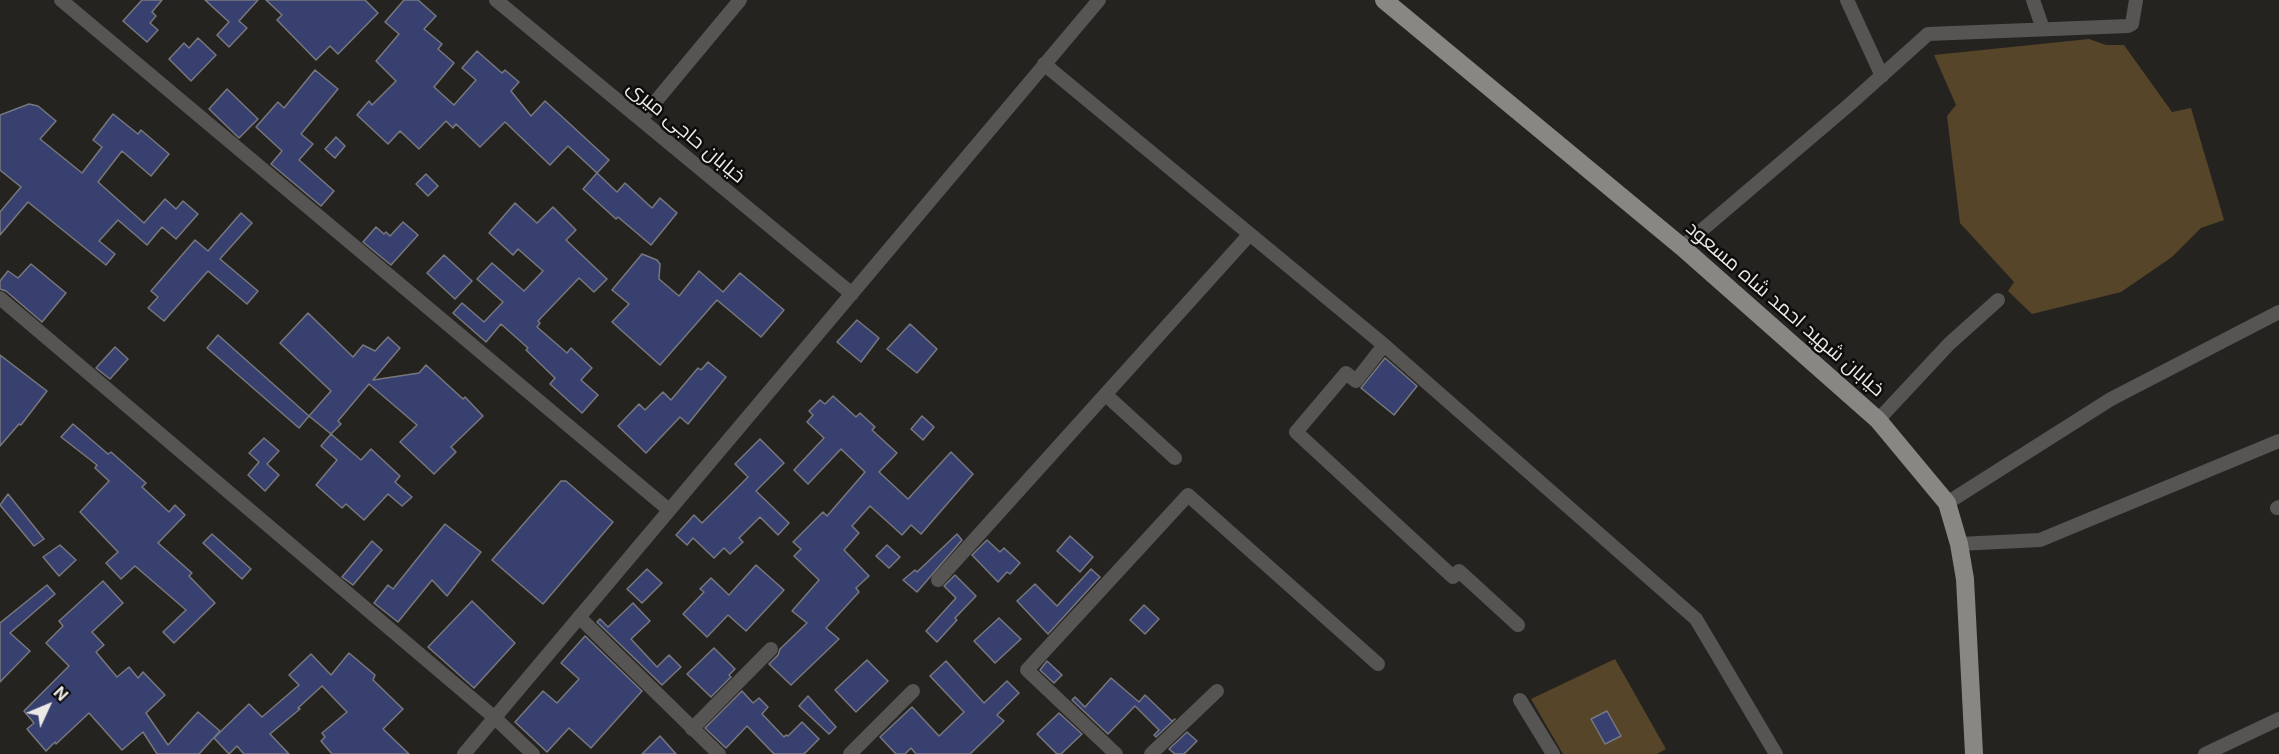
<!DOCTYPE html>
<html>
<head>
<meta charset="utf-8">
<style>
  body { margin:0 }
  #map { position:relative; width:2279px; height:754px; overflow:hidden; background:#252320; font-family:Inter,sans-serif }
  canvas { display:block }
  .north { position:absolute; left:18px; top:676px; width:60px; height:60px; -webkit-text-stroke:4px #0d0c0b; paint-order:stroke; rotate:46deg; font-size:16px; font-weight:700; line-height:24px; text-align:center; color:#ebeae7 }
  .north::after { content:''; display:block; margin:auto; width:21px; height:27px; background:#ebeae7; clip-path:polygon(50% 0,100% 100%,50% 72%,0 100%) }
</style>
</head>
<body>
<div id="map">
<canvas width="2279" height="754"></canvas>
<div class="north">N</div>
</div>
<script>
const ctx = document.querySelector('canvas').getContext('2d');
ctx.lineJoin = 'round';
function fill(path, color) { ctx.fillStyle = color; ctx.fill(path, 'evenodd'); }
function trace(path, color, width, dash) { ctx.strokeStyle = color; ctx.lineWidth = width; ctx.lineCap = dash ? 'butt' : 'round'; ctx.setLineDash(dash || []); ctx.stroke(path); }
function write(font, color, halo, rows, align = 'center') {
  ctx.font = font + ' Inter,Cairo,sans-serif'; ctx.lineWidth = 5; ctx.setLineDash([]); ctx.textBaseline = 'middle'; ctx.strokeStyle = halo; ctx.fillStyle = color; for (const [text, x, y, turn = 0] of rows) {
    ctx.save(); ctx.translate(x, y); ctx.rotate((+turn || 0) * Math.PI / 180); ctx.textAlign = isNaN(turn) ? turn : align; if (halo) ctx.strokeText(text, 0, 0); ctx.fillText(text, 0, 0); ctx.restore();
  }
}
const green = new Path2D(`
  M2089,39L2106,45H2124L2172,112L2191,108L2224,220L2201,228L2172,257L2121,292L2032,314L2008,291L2014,282L1960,223L1947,116L1956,105L1934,55Z
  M1615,659L1666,749L1657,754H1563L1531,699Z`);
const building = new Path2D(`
  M142,0H162L152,12L156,16L150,23L158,30L147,42L123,21Z
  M205,0H258L239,21L247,28L229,47L217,35L229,22Z
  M266,0H365L378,13L338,54L330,46L316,60L277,20L282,15Z
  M404,0H418L436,16L424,29L442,44L438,49L454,63L434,87L454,105L476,80L462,68L477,51L502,73L505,70L519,82L511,91L531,116L545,101L609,160L597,173L568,146L550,165L505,122L480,147L456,124L453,128L446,121L419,149L400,131L388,144L357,115L369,101L372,105L396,81L376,61L399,34L385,22Z
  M198,38L216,55L191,81L169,59L184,43L189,48Z
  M315,70L338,89L301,134L313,144L299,160L334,191L321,206L271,164L282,151L256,127L278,102L284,108Z
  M227,89L258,119L239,138L209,109Z
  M29,104L38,106L56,121L40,139L82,173L102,147L93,140L113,114L138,134L141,130L169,154L151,176L122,151L98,182L144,223L165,199L176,209L183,201L198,214L176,239L162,227L147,245L118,220L99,241L115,254L106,265L28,202L0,235V212L21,187L0,170V115Z
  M336,137L345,146L335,158L325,149Z
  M597,173L617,192L625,183L652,208L660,198L677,213L651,245L618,217L616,219L583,189Z
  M426,174L438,186L428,196L416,184Z
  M515,203L537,223L553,207L576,230L566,240L607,279L594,292L579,278L538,321L540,323L537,327L567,353L571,348L592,368L581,380L598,395L582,413L550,384L555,378L526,350L528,348L501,324L486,342L453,313L462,303L484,322L503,302L477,279L492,263L524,291L543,271L518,249L513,255L489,233Z
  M241,213L252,223L220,259L258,291L247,304L208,271L164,321L148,308L158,297L151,291L195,240L208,251Z
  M403,222L418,235L391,265L363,242L376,227L384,234L386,232L390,236Z
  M642,254L657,260L660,264L659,279L679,296L699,271L723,292L740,273L784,310L761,337L717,300L660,365L612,322L629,304L612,290Z
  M444,255L472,281L455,299L427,273Z
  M31,264L66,293L42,322L6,291L0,289V281L8,271L18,278Z
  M308,313L353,357L363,345L375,351L388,337L400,348L373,380L419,373L426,365L463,399L465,397L483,416L451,447L456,452L434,474L400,442L417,425L369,384L338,421L341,424L331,434L309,416L331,391L280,343Z
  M857,320L879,338L861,362L837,342Z
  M910,324L937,349L917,373L887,349Z
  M218,335L309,416L299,428L207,348Z
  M115,347L128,359L110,379L96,368Z
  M0,355L47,391L21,425L19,424L0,446Z
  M1385,358L1417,386L1394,415L1361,388Z
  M708,362L726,377L688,424L680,417L646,453L618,426L639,404L645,410L663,392L671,400L698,368L701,370Z
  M833,396L856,417L860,413L875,427L872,430L897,453L879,472L908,499L951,452L973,474L921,534L911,525L902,535L870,506L852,526L859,533L844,550L869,576L856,588L859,592L826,628L839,639L791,685L769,664L778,655L780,649L807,623L792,611L819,580L794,556L801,549L793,542L823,512L827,516L865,472L841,449L808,484L794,470L824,438L807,422L813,415L809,411L820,400L825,404Z
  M922,416L934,427L923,440L911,429Z
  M73,424L108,454L111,452L138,476L146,483L142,487L169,512L175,505L185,515L158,543L192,573L189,576L215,603L174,643L163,632L186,610L135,566L121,579L106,563L118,552L80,512L109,481L95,468L97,465L61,437Z
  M331,434L361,460L371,449L400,476L395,482L412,497L402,506L388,494L364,520L346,504L342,508L316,485L337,460L321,446Z
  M264,438L279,451L267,464L279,475L265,491L248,475L259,462L249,453Z
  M760,439L784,463L756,491L789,523L778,535L760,517L739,538L743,542L730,554L724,548L714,558L693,538L687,545L676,535L694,515L702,523L748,477L735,464Z
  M561,481H566L613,522L543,604L492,560Z
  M8,494L44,539L34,546L0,505Z
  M445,524L481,552L447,596L432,580L398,622L374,603L388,585L393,589Z
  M212,534L251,569L242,579L203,543Z
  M957,534L962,540L917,592L903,580L915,570L917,572Z
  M1070,536L1093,557L1080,572L1057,551Z
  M987,540L1000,552L1004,548L1020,563L1010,574L1007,572L998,582L972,555Z
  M372,541L382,550L353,585L342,577Z
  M60,545L76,560L59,576L43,557Z
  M887,545L900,557L889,568L876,556Z
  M756,565L784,590L746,631L728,615L707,637L683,614L704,592L700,589L711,578L729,595Z
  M647,569L662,583L642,603L627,589Z
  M1091,569L1100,577L1048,634L1017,601L1035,584L1057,606Z
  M955,575L976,596L955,618L957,620L937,642L926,631L956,598L944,586Z
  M103,581L123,603L92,632L104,645L96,652L117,677L129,667L138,678L143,672L165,695L146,713L168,745L198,712L220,731L199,754H157L143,732L122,750L89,713L56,744L55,742L46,751L27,729L34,723L24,711L69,666L46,643L63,626L59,621Z
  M47,585L55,594L10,633L30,651L0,682V623Z
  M472,601L515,643L474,688L428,647Z
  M633,603L650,621L631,639L657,667L669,655L681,667L662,685L597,622L600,619L608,627Z
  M1144,605L1159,619L1145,634L1130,620Z
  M999,618L1021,639L995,663L974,641Z
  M585,636L642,691L591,748L569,728L547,752L515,722L543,691L557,703L579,679L561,663Z
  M714,648L735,669L729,675L731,677L711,697L687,674Z
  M349,653L375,675L373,680L403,709L383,729L409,754H332L321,741L325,737L322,733L347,712L322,686L298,708L300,709L270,734L289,754H244L237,746L229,754L214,738L249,704L262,717L299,685L289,675L311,654L331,675Z
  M867,660L888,681L856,712L835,690Z
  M946,661L984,703L1007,681L1019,693L997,715L1004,721L970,754H916L911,748L905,754H896L880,737L912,707L939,736L964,712L930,676Z
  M1047,661L1062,675L1054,683L1040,670Z
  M1111,678L1139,702L1145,695L1172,721L1175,719L1156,737L1154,735L1159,730L1135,706L1108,734L1072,700L1075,697L1085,707Z
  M742,691L753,703L759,698L768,707L762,714L784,737L786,735L788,736L802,722L819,739L804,754H774L747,726L726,748L705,728Z
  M808,696L836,727L829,734L799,706Z
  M1607,711L1621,736L1605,744L1591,719Z
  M1059,713L1082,734L1061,754H1057L1037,734Z
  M1187,732L1197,741L1184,754H1175L1169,749Z
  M660,736L676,754H642Z`);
const street = new Path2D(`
  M61,0L669,510
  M496,0L852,294
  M1847,0L1882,76
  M2033,0L2043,29
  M1044,64L1384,345L1696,619L1776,754
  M641,119L740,0
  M1682,247L1850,104L1928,34L2128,26L2132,24L2136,0
  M0,298L495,718L533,754
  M1384,345L1356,381L1346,373L1296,432L1453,577L1459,571L1518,625
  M1106,395L1175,458
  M1878,420L1949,344L1998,300
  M1947,503L2111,399L2279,312
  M2277,508L2279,507
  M1959,544L2040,540L2279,441
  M938,580L1250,234
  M579,617L719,754
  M1520,700L1553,754
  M692,729L771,649
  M464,754L1099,0
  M850,754L913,691
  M1116,754L1027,670L1188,495L1378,664
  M1151,754L1217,691
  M2205,754L2279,719`);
const primary = new Path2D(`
  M1384,0L1682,247L1878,420L1947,503L1959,544L1965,579L1974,754`);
const streetNames = [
  ["خیابان حاجی میری",686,132,40],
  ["خیابان شهید احمد شاه مسعود",1785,309,41]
];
fill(green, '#564528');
fill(building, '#384070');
trace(building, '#77787d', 1.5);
trace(street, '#565554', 14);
trace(primary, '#898783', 18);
write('20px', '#ebeae7', '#0d0c0b', streetNames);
</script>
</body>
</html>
